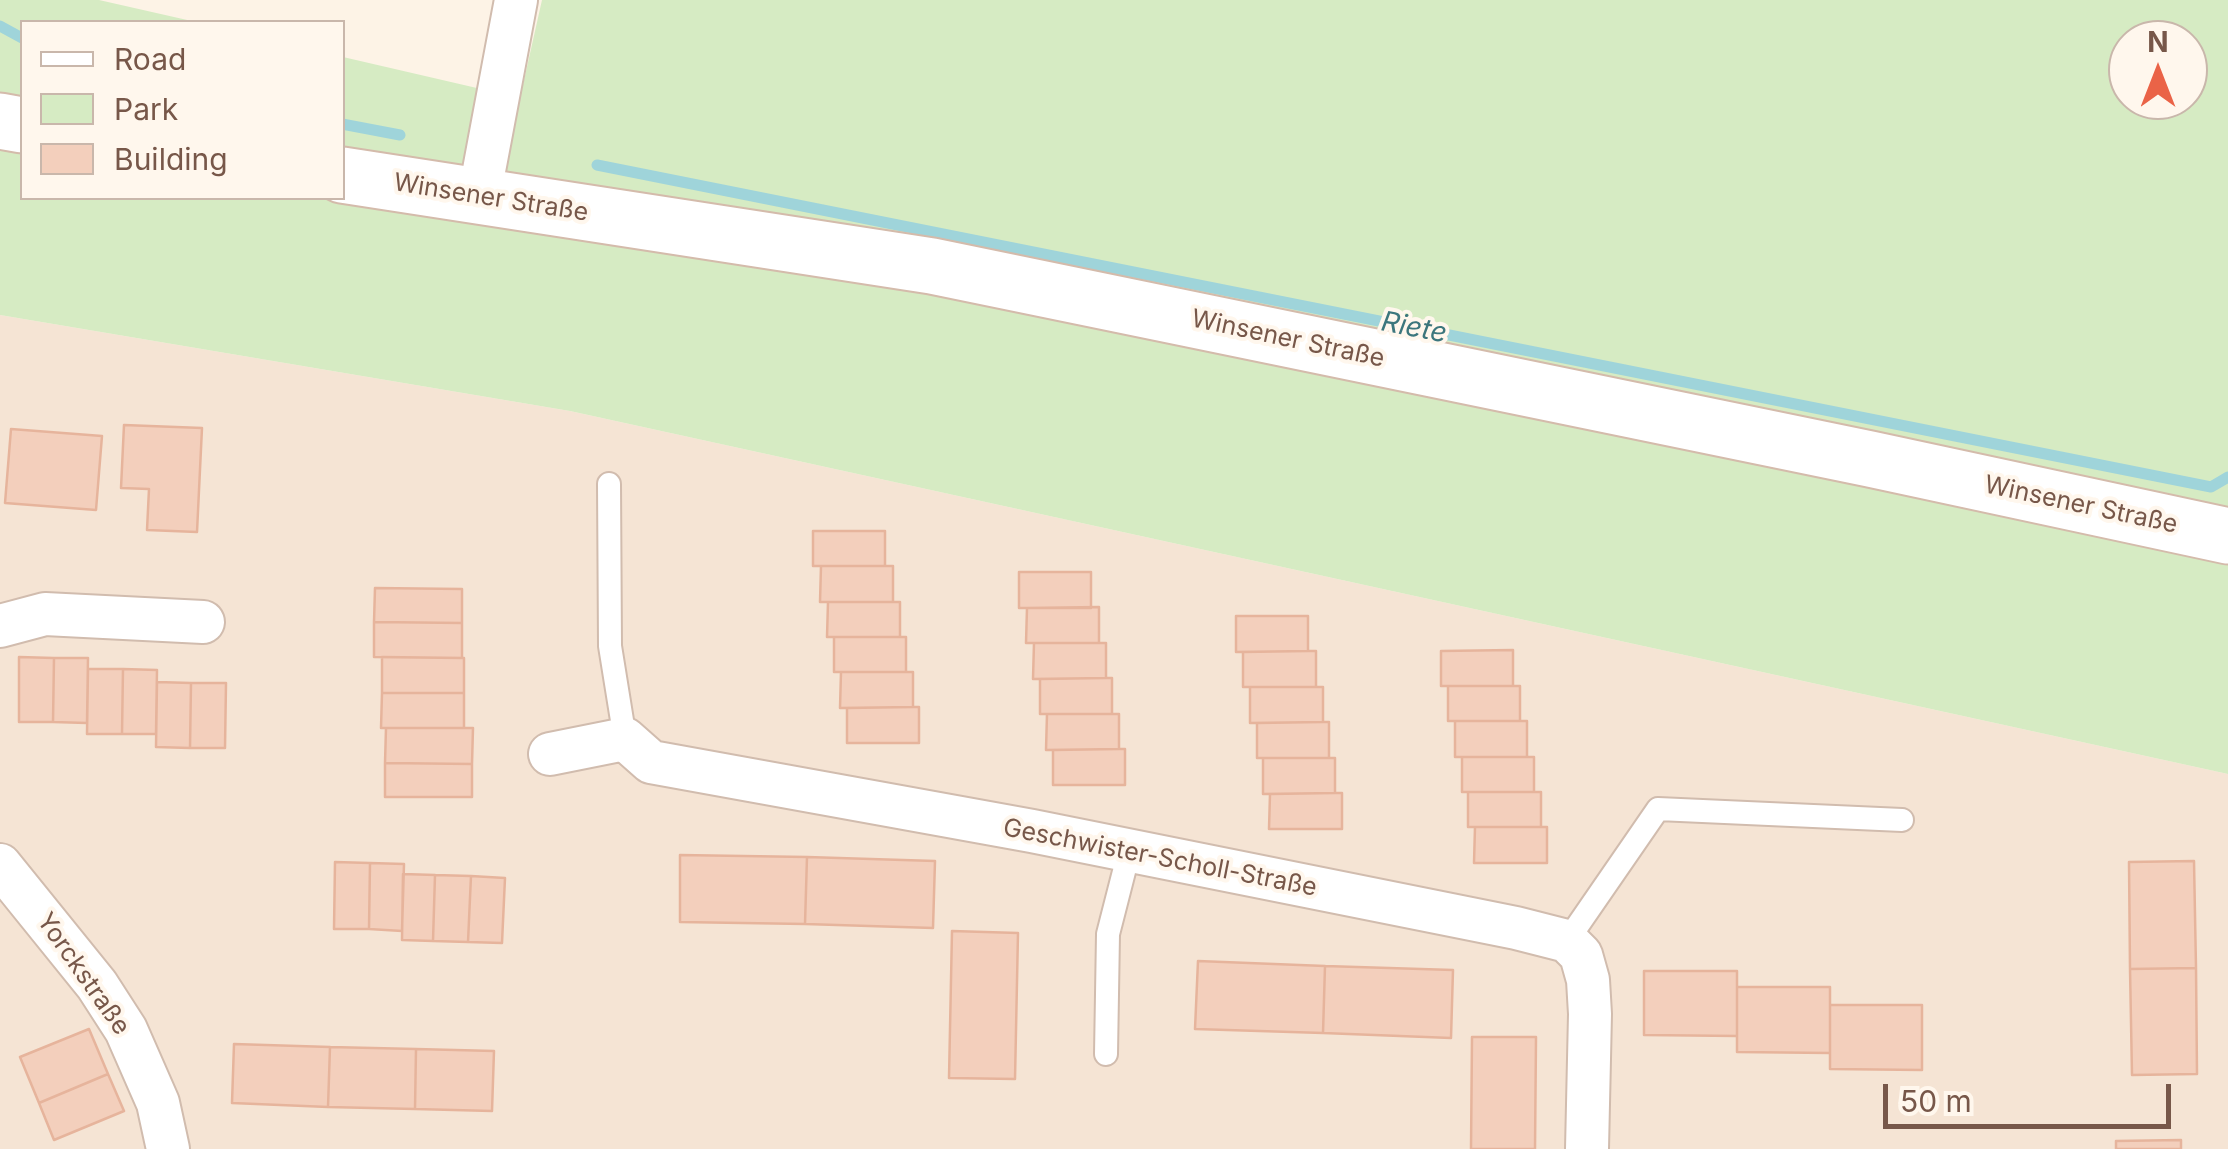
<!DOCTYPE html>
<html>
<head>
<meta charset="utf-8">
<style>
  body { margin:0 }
  #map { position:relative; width:2228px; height:1149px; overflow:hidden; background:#fdf3e6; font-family:Inter,sans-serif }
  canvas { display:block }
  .legend { position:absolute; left:20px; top:20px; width:325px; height:180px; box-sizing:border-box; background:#fff7ed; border:2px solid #c9b7ab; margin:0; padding:12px 18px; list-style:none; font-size:30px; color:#775749 }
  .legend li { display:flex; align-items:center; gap:20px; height:50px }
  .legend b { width:50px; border:2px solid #c9b7ab }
  .north { position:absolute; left:2108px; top:20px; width:100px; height:100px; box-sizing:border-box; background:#fff7ed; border:2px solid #c9b7ab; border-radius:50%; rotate:0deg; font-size:28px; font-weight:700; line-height:40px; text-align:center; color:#775749 }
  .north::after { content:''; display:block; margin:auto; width:35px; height:45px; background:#ea6347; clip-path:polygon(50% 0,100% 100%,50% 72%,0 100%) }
  .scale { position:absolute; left:1883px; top:1084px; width:288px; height:45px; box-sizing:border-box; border:5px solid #775749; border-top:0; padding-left:12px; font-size:30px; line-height:35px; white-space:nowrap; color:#775749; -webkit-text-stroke:8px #fff7ed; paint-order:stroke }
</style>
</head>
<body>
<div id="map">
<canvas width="2228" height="1149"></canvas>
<ul class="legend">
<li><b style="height:12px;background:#fff"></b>Road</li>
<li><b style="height:28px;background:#d6ebc3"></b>Park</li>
<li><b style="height:28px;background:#f3cfbc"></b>Building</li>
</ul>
<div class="north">N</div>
<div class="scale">50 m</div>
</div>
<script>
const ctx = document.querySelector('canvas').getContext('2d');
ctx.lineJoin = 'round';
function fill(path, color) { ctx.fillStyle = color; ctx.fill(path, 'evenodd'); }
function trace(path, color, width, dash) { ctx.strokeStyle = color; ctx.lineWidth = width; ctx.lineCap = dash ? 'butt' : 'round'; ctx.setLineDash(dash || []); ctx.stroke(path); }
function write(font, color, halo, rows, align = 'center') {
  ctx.font = font + ' Inter,sans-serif'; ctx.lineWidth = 8; ctx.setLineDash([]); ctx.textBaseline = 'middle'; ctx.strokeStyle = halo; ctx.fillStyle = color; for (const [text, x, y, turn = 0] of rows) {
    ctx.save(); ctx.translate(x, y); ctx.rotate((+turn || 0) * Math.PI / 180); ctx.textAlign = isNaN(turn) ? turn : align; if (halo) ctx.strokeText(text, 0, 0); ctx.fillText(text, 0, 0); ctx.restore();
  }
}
const residential = new Path2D(`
  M0,315L570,411L2228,774V1149H0Z`);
const green = new Path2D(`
  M0,0H99L196,22H22V198H342L343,57L520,98L542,0H2228V774L570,411L0,315ZM2128,40H2188V100H2128Z`);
const stream = new Path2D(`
  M0,26L22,38
  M342,124L400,135
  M597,165L2211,487L2228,477`);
const building = new Path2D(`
  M124,425L202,428L197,532L147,530L149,489L121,488Z
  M11,429L102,436L96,510L5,503Z
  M813,531H885V566H813Z
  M821,566H893V602H820Z
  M1019,572H1091V608H1019Z
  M375,588L462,589V623L374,622Z
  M828,602H900V637H827Z
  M1099,607V643H1026L1027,608Z
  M1236,616H1308V651L1236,652Z
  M374,622L462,623V658L374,657Z
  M834,637H906V672H834Z
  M1034,643H1106V678L1033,679Z
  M1513,650V686H1441V651Z
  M1308,651H1316V687H1243V652Z
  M19,657L54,658L53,722H19Z
  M382,657L464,658V693H382Z
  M54,658H88L87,723L53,722Z
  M88,669H123L122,734H87Z
  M123,669L157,670L156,734H122Z
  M841,672H913V707L840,708Z
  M1106,678H1112V714H1040V679Z
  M157,682L191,683L190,748L156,747Z
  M191,683H226L225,748H190Z
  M1448,686H1520V721H1448Z
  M1250,687H1323V722L1250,723Z
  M382,693H464V728H381Z
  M913,707H919V743H847V708Z
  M1047,714H1119V749L1046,750Z
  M1455,721H1527V757H1455Z
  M1323,722H1329V758H1257V723Z
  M386,728H473L472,764L385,763Z
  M1119,749H1125V785H1053V750Z
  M1462,757H1534V792H1462Z
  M1263,758H1335V793L1263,794Z
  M385,763L472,764V797H385Z
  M1468,792H1541V827H1468Z
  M1335,793H1342V829H1269L1270,794Z
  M1475,827H1547V863H1474Z
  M680,855L807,857L805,924L680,922Z
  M807,857L935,861L933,928L805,924Z
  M2194,861L2196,968L2130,969L2129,862Z
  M335,862L370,863L369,929H334Z
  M370,863L404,864L402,931L369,929Z
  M403,874L435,875L433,941L402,940Z
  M435,875L471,876L468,942L433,941Z
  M471,876L505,878L502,943L468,942Z
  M952,931L1018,933L1015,1079L949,1078Z
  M1198,961L1325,966L1323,1033L1195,1029Z
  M1325,966L1453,970L1451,1038L1323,1033Z
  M2196,968L2197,1074L2132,1075L2130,969Z
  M1644,971H1737V1036L1644,1035Z
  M1737,987H1830V1053L1737,1052Z
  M1830,1005H1922V1070L1830,1069Z
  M89,1029L108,1074L39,1103L20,1057Z
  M1472,1037H1536L1535,1149H1471Z
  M234,1044L330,1047L328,1107L232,1103Z
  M330,1047L416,1049L415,1109L328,1107Z
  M416,1049L494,1051L492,1111L415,1109Z
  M108,1074L124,1111L54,1140L39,1103Z
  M2181,1140V1149H2116V1141Z`);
const service = new Path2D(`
  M609,484L610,646L625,739
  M1567,941L1658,809L1902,820
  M1106,1054L1108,934L1129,852`);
const minor = new Path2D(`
  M479,197L516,0
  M0,626L45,614L203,622
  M550,754L625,739L651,762L1032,831L1516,928L1567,941L1581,955L1588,980L1590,1014L1587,1149
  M0,865L97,985L126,1030L158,1103L168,1149`);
const secondary = new Path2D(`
  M0,121L22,125
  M342,175L932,266L1870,459L2228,536`);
const streetNames = [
  ["Winsener Straße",491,198,9],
  ["Winsener Straße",1288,339,12],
  ["Winsener Straße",2081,505,12],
  ["Geschwister-Scholl-Straße",1160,858,11],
  ["Yorckstraße",83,974,55]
];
const waterNames = [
  ["Riete",1414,328,11]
];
fill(residential, '#f5e4d4');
fill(green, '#d6ebc3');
trace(stream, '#9fd4da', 11);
fill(building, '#f3cfbc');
trace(building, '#e6b49c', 2.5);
trace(service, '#d1bcae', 26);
trace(minor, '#d1bcae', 46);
trace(secondary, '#d4bbab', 59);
trace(service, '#fff', 22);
trace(minor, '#fff', 42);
trace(secondary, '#fff', 55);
write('25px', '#775749', '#fff7ed', streetNames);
write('italic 28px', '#3c767d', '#fff7ed', waterNames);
</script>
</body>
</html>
